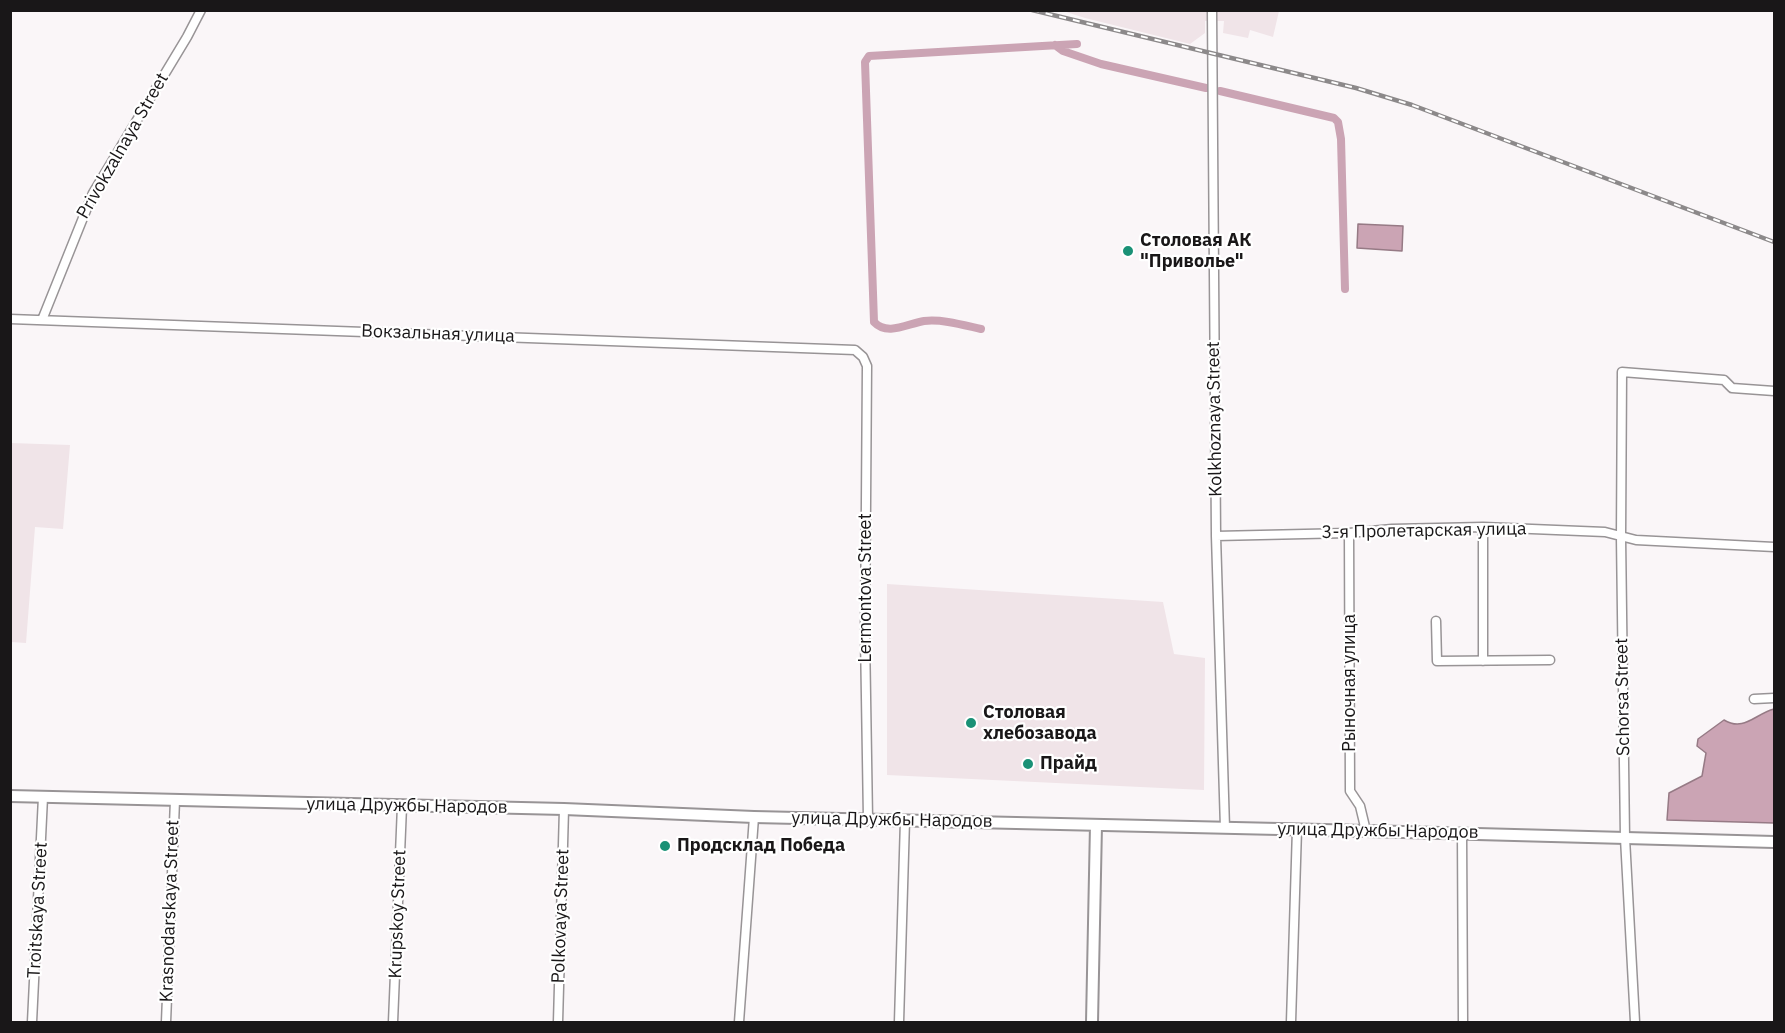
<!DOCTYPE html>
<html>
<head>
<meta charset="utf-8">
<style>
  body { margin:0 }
  #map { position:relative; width:1785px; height:1033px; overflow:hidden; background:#faf6f8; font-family:"IBM Plex Sans",sans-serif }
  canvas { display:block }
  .frame { position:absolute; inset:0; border:12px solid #191718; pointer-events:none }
</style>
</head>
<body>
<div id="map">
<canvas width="1785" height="1033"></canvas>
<div class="frame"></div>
</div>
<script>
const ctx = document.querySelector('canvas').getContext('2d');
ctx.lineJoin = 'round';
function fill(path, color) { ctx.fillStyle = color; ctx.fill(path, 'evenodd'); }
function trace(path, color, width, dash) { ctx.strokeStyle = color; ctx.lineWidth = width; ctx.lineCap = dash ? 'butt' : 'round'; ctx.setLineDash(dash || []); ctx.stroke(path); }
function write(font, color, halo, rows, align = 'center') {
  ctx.font = font + ' "IBM Plex Sans",sans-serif'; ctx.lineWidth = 4.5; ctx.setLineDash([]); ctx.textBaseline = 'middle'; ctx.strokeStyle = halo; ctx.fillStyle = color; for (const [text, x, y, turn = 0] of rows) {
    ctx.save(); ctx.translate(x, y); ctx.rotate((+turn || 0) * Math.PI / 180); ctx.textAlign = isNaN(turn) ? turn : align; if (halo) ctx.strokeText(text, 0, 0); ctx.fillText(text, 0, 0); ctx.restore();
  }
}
const built = new Path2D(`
  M1063,11H1279L1273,37L1250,30L1248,38L1223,33L1224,21H1205V33L1190,44L1085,18Z
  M11,443L70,445L63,529L35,527L26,643L11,642Z
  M887,584L1163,602L1174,654L1205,658L1204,790L887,775Z`);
const water = new Path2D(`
  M1358,224L1403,226L1402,251L1357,248Z
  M1774,709V823L1667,820L1669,793L1702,776L1706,753L1697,746L1698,739L1724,720C1744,732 1755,714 1774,709Z`);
const canal = new Path2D(`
  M1055,45L1063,51L1101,64L1206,88
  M1220,91L1334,118L1338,122L1341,139L1345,289
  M981,329C963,325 943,319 924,321C907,324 887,336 874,322L865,62L869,56L1077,44`);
const minor = new Path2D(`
  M1212,10L1216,536L1225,828
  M10,319L855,350L863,357L867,366L865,636L868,819
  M42,320L93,193L187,37L201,10
  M1349,533L1350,791L1360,806L1366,831
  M1216,536L1349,533L1392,529L1483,527L1605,532L1636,540L1774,547
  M1436,621L1437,661L1550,660
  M1483,661V527
  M1754,699L1774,698
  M1462,833L1463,1022
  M32,1022L43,797
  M166,1022L175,800
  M393,1022L402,806
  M558,1022L564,809
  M739,1022L754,817
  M899,1022L905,820
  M1291,1022L1297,829
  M1635,1022L1625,838L1621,537L1622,372L1724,380L1732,388L1774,391`);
const tertiary = new Path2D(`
  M10,796L564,809L754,817L1366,831L1774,842
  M1092,1022L1096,825`);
const rail = new Path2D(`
  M1032,10L1356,88L1412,105L1473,128L1774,242`);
const markers = [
  [1128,251,6,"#1a9176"],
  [971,723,6,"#1a9176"],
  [1028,764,6,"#1a9176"],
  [665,846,6,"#1a9176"]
];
const streetNames = [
  ["Privokzalnaya Street",123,146,-60],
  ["Вокзальная улица",438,334,2],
  ["Kolkhoznaya Street",1215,419,-91],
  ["3-я Пролетарская улица",1424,531,-1],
  ["Lermontova Street",866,588,-90],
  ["Рыночная улица",1350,683,-90],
  ["Schorsa Street",1623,697,-91],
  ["улица Дружбы Народов",407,806,1],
  ["улица Дружбы Народов",892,820,1],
  ["улица Дружбы Народов",1378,831,1],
  ["Troitskaya Street",38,910,-87],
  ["Krasnodarskaya Street",170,911,-88],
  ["Krupskoy Street",398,914,-88],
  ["Polkovaya Street",561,916,-88]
];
const poiNames = [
  ["Столовая АК",1140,241],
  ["\"Приволье\"",1140,262],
  ["Столовая",983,713],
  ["хлебозавода",983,734],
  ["Прайд",1040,764],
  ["Продсклад Победа",677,846]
];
fill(built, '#f0e4e8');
fill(water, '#cba4b4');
trace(water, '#967a85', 1.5);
trace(canal, '#cba4b4', 8);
trace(minor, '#989496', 11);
trace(tertiary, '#989496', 14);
trace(minor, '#fff', 8);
trace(tertiary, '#fff', 10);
trace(rail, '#8c898a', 4.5);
trace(rail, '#fff', 2, [7]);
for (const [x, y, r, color] of markers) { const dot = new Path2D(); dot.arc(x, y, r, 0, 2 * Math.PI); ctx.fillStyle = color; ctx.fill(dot); trace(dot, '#fff', 2); }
write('18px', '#191718', '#fff', streetNames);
write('bold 18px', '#191718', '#fff', poiNames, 'left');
</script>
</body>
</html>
